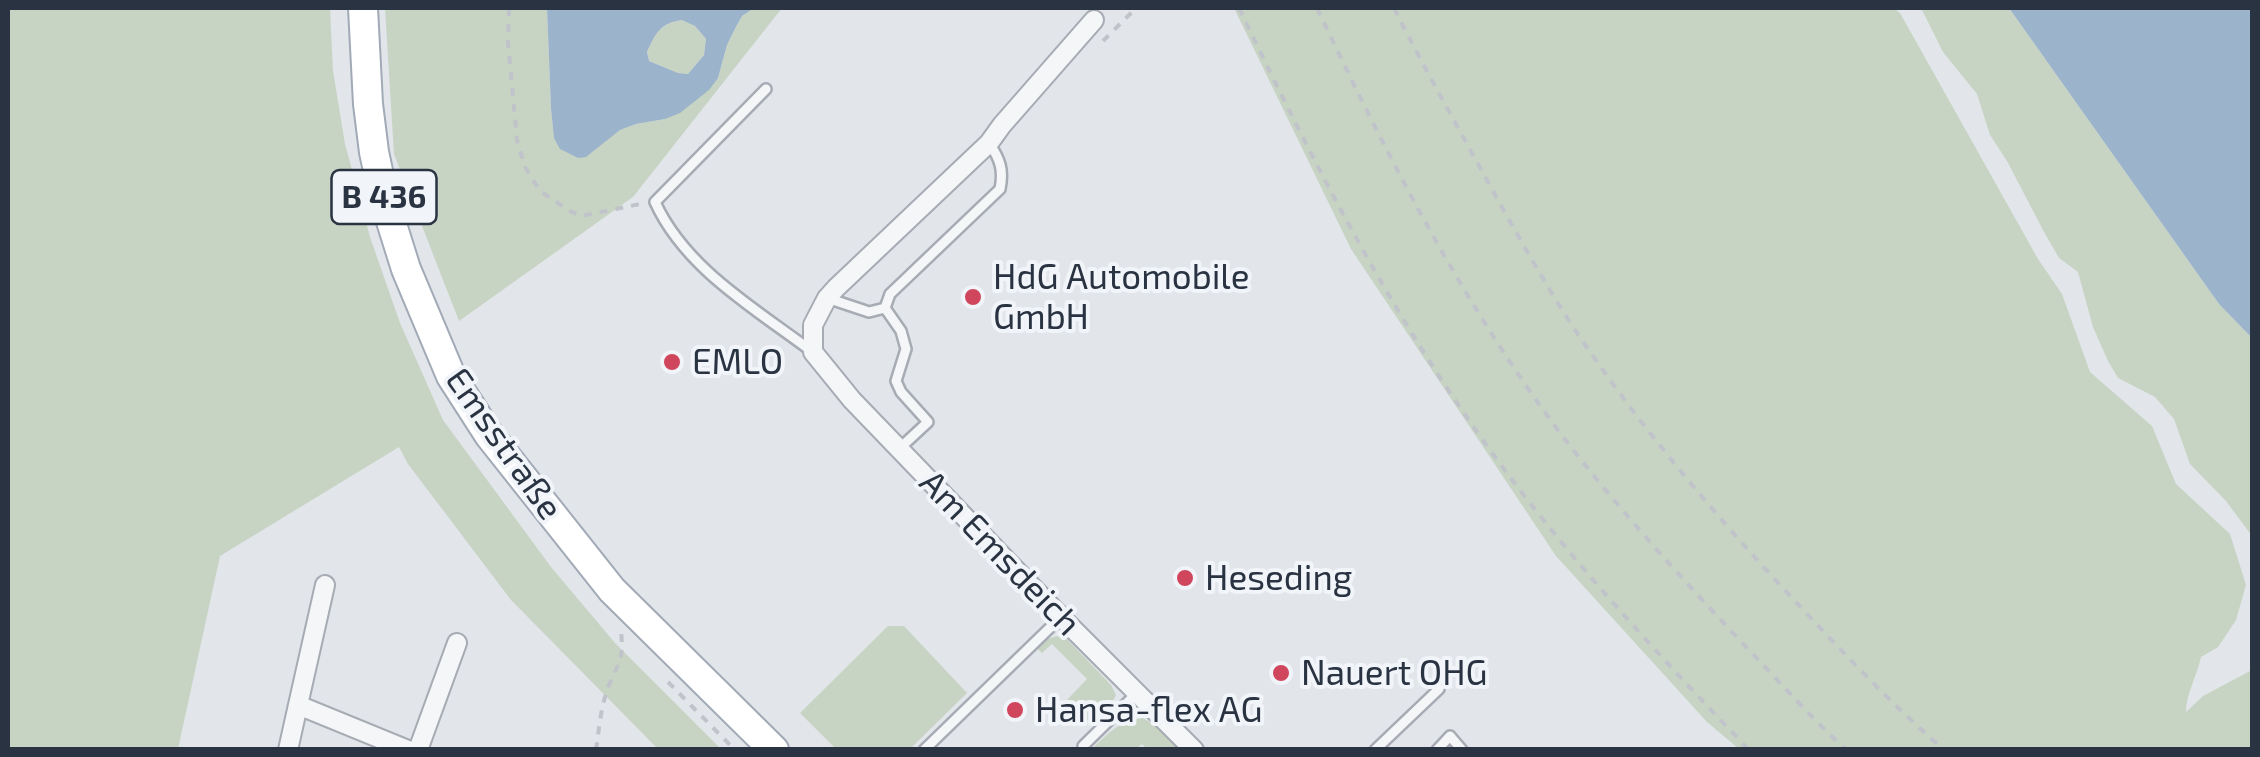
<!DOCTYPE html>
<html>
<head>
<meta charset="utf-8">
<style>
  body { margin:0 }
  #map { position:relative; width:2260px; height:757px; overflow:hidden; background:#e2e5ea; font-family:"Exo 2",sans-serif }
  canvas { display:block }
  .frame { position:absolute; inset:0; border:10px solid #293342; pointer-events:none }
</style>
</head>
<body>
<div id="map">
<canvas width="2260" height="757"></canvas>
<div class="frame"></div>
</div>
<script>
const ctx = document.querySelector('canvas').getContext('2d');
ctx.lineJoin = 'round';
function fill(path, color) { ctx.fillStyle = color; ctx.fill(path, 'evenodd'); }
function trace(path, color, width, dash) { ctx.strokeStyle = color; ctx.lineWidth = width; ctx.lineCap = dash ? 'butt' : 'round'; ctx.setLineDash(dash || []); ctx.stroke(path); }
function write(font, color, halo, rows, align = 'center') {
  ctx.font = font + ' "Exo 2",sans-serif'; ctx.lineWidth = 8; ctx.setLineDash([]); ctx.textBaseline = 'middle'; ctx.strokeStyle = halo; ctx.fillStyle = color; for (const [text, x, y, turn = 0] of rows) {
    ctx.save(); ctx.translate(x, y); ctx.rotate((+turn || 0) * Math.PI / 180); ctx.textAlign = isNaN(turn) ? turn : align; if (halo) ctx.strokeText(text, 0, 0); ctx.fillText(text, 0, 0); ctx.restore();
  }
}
const green = new Path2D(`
  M8,8H330L333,71L345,144L370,237L400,323L443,420L551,567L615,643L721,749H658L511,600L408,464L399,447L220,556L178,749H8Z
  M385,8H547L551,109L554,138L592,152L602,142L620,130L636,124L665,119L718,78L727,45L742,16L754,8H782L633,197L459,321L394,154Z
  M1234,8H1894L1900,13L2038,259L2062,294L2090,372L2152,426L2176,484L2230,534L2246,585L2236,620L2218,647L2201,657C2197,676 2186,694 2186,712L2203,696L2252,670V749H1739L1707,722L1556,556L1351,249Z
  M1921,8H2009L2219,304L2252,338V536L2226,501L2190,464L2174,419L2155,397L2118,378L2108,361L2093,327L2078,272L2059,258L2044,232L2007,161L1990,135L1977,94L1943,52Z
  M683,20L695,26L706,39L704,55L688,74L678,73L649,61L647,52C656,32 661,23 683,20Z
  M888,626H904L967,693L910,749H836L800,713Z
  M1061,635L1065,637L1111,685L1116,695L1109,708L1097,721L1082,719L1065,702L1087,679L1052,644L1042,653L1037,648L1047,639Z
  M1143,718L1160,728L1179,749H1147L1142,744L1136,749L1091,750C1109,733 1118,721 1143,718Z`);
const water = new Path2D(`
  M547,8H754L742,16L736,27L727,45L718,78L709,90L680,113L665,119L636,124L620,130L586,157L578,158L560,149L554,138L551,109ZM682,20L695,26L706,39L704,55L688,74L678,73L649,61L647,52C656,32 661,23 682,20Z
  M2009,8H2252V338L2219,304Z`);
const path = new Path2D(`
  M509,8L508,42L517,140L525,167L540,191L570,211L581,216L640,204
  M1239,8C1306,147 1376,286 1464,413C1547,535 1647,643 1749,750
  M1317,8C1389,160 1467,312 1570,446C1646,543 1732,632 1817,722L1846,750
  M1394,8C1419,58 1446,106 1473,155C1505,213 1537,271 1573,327C1642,430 1723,525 1809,616C1852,662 1896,708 1944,750
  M1103,41L1136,8
  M668,682L735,750
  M596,750C599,729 601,705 609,685C619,661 624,660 621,631`);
const lane = new Path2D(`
  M766,89L655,202C685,268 754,308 810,350
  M827,298L869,312L885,308
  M900,448L928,422L901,392L896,381L906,349L901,331L885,308L890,294L1000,189C1004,170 1000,159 989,143
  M1083,746L1137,693
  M924,750L1061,617
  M1375,750L1439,689
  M1437,750L1450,736L1462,750`);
const street = new Path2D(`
  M1094,20L1002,125L989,143L836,288L827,298L813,325V352L852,400L1061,617L1194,750
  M325,585L298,705L408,750
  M288,750L298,705
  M418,750L457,643`);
const primary = new Path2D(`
  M363,8L368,104L374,152L384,199L406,269L451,376L489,435L612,590L774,750`);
const markers = [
  [973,297,10,"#d0465d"],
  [672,362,10,"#d0465d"],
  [1185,578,10,"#d0465d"],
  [1281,673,10,"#d0465d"],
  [1015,710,10,"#d0465d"]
];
const shields = [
  [384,197,105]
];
const shieldNames = [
  ["B 436",384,197]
];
const poiNames = [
  ["HdG Automobile",993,277],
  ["GmbH",993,317],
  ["EMLO",692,362],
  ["Heseding",1205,578],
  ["Nauert OHG",1301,673],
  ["Hansa-flex AG",1035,710]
];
const streetNames = [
  ["Emsstraße",504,444,55],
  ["Am Emsdeich",1000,553,46]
];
fill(green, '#c7d4c3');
fill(water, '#9cb4cb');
trace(lane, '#a7acb4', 14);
trace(street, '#a7acb4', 22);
trace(primary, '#a1aab6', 32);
trace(path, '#c0c3c9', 4, [8, 8]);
trace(lane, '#f5f6f8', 9);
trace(street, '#f5f6f8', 18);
trace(primary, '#fff', 28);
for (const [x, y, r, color] of markers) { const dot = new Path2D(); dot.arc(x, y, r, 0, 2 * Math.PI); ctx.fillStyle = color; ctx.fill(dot); trace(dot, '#f1f4f8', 4); }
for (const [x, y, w] of shields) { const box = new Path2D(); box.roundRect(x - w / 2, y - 27, w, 54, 8); ctx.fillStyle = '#f1f4f8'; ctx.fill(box); trace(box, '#293342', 2.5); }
write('bold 32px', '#293342', null, shieldNames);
write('35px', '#293342', '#f1f4f8', poiNames, 'left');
write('35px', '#293342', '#f1f4f8', streetNames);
</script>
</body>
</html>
